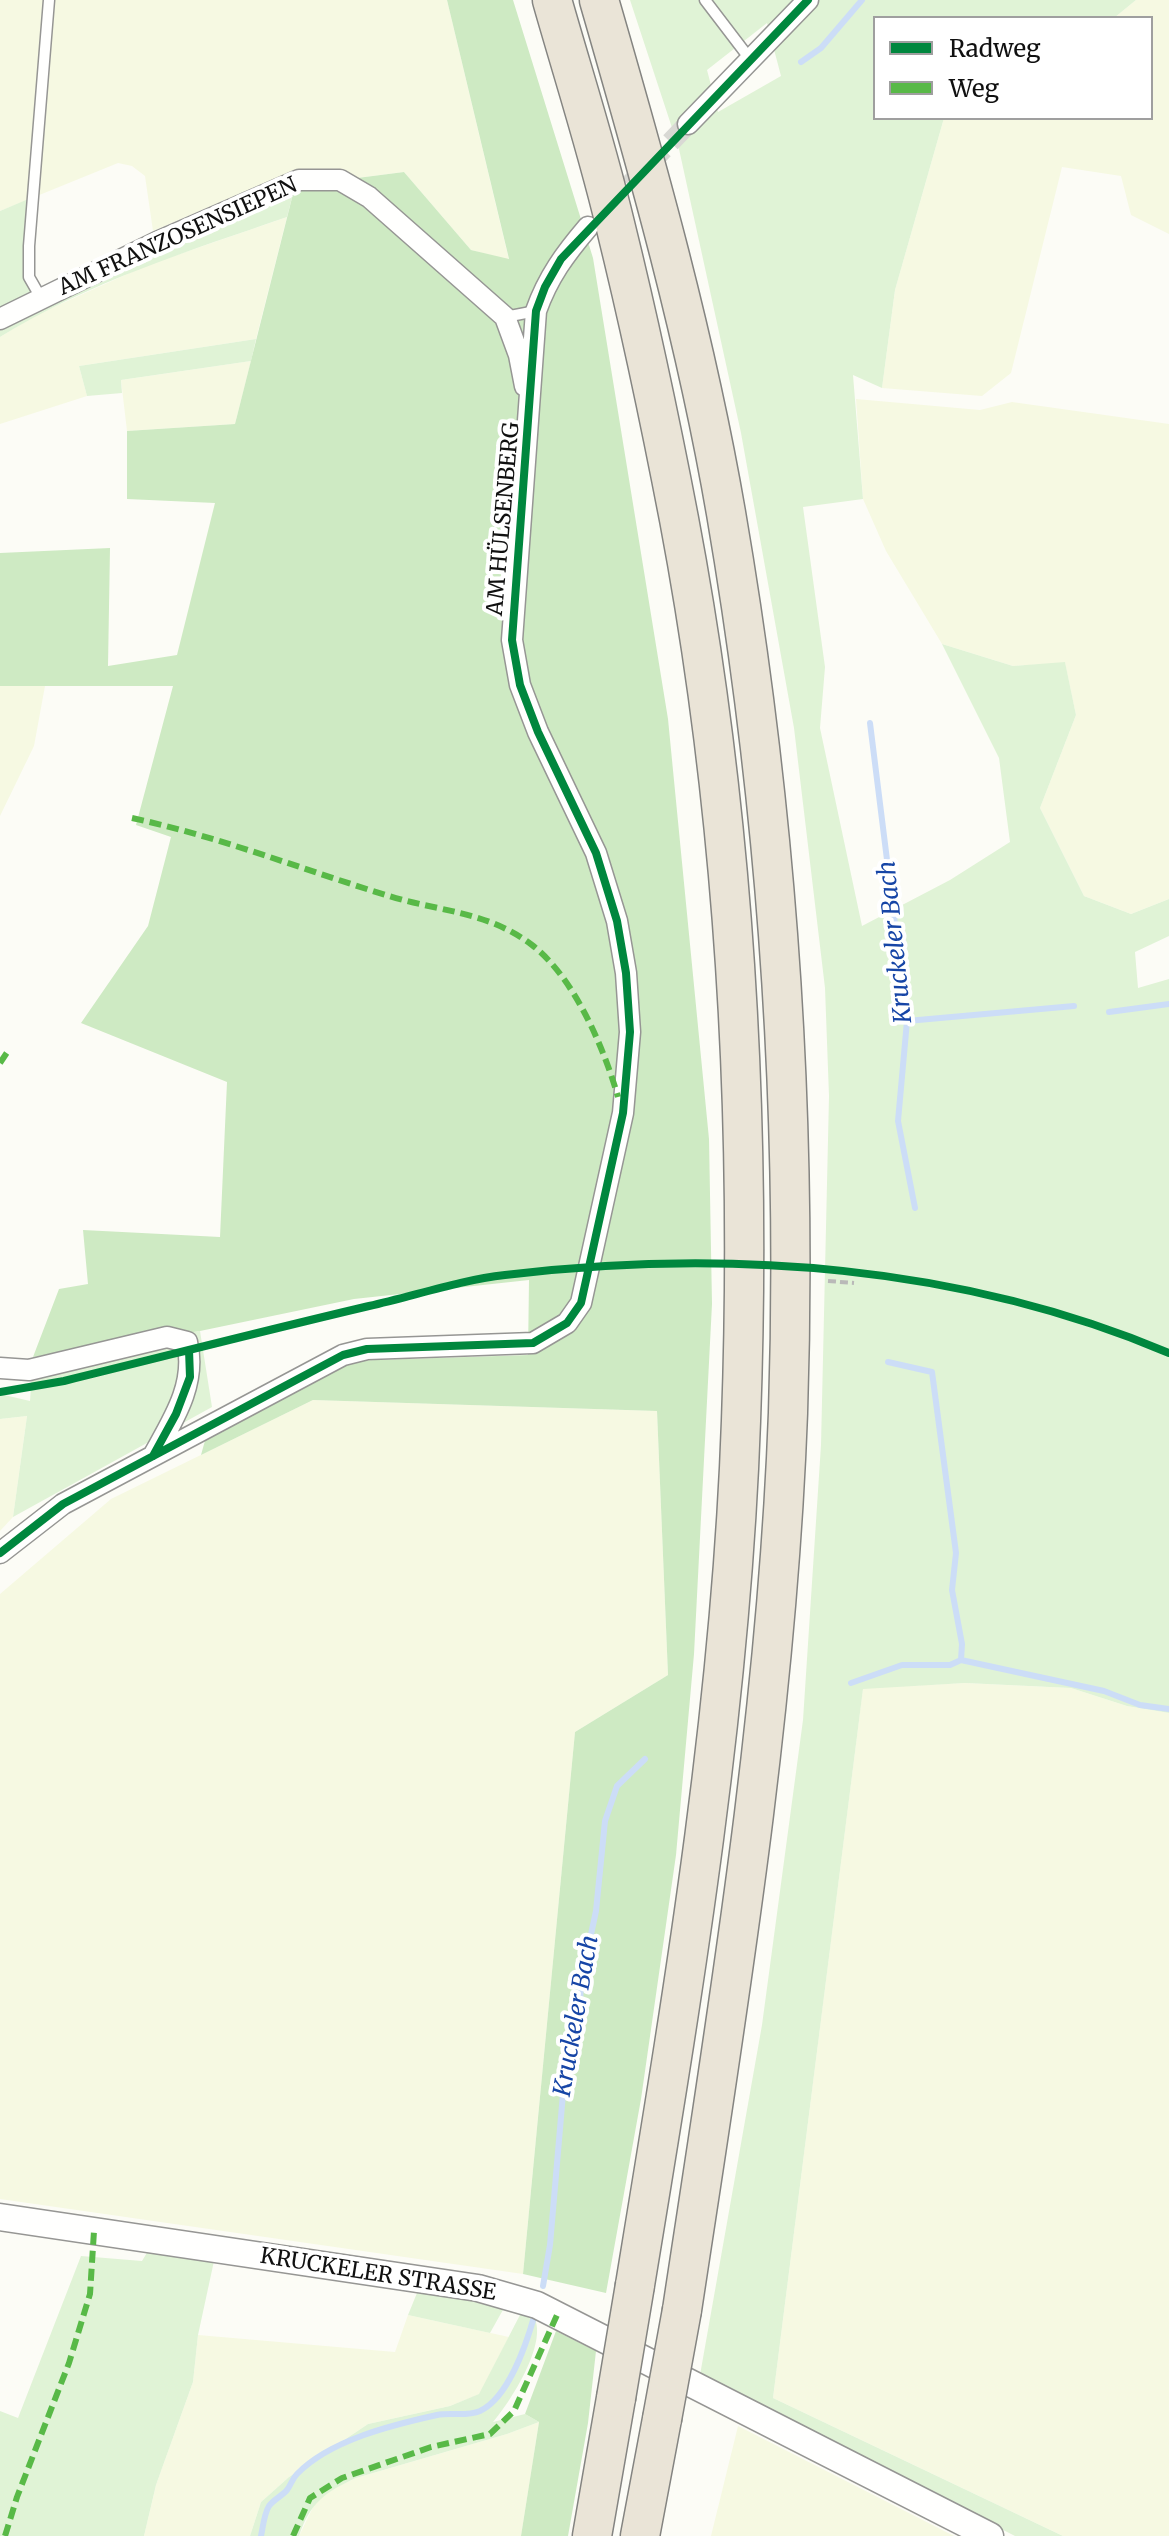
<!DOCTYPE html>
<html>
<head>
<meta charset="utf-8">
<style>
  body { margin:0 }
  #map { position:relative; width:1169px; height:2536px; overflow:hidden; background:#fcfcf6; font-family:Merriweather,serif }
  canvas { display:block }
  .legend { position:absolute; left:873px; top:16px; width:280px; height:104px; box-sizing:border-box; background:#fff; border:2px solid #9f9f9f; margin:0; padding:10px 14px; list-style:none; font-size:24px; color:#101010 }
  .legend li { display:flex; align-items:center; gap:16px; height:40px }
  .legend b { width:40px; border:2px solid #9f9f9f }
</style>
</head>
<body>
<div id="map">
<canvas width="1169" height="2536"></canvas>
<ul class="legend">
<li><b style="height:10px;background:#00873e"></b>Radweg</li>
<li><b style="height:10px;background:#58b947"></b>Weg</li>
</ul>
</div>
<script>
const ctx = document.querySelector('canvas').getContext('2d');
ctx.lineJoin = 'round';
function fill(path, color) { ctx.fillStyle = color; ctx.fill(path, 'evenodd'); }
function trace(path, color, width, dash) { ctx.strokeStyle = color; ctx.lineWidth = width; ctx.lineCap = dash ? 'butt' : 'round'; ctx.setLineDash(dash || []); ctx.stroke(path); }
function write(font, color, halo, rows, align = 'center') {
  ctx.font = font + ' Merriweather,serif'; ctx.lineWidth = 8; ctx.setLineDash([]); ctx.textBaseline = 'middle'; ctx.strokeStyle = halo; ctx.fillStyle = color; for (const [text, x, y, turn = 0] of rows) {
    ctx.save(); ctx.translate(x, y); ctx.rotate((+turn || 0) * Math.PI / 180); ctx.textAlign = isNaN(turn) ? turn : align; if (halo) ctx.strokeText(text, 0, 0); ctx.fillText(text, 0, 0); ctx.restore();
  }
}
const farmland = new Path2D(`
  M0,0H447L509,260L471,250L404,172L295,186L260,185L153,231L145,176L132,166L118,163L0,211Z
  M1136,0H1169V234L1131,215L1121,176L1062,167L1011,373L982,396L882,388L895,290L944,118H1151V18H1114Z
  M287,217L256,339L79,366L87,396L0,424V337L34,316L145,266Z
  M251,361L235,424L127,431L121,380Z
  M856,399L980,410L1012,402L1169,424V899L1131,914L1084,896L1040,808L1076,715L1065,663L1013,666L942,644L886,551L863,499Z
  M0,686H45L34,746L0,816Z
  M313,1400L657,1411L668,1675L575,1732L523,2274L0,2199V1594L111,1499Z
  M27,1416L13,1517L0,1531V1419Z
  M965,1683L1071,1688L1127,1706L1169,1713V2536H1063L773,2398L863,1688Z
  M408,2315L509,2337L480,2394L450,2406L368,2424L289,2477L261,2502L250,2536H144L156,2485L193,2382L198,2335L395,2352Z
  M539,2422L521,2536H299L316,2501L336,2487L356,2478L507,2434Z
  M738,2426L954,2536H711Z`);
const green = new Path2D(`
  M630,0H1136L1114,18H875V118H944L895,290L882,388L853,375L863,499L803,507L825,667L820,728L862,926L950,880L1010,842L999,758L942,644L1013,666L1065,662L1076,715L1040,808L1084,896L1131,914L1169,899V936L1135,952L1138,988L1169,979V1713L1127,1706L1071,1688L965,1683L863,1689L773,2398L1063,2536H1015L700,2375L762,2025L803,1720L821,1445L829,1096L825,988L794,728L741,433L679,149ZM767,23L781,76L718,112L707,70Z
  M295,186L287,217C189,251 89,282 0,337V211L33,197L29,277L41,297Z
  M256,339L251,361L121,380L122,393L87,396L79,366Z
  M200,1331L212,1407L13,1517L27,1416L0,1419V1394L30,1401L33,1357Z
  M148,2251L214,2261L198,2335L193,2382L156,2485L144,2536H0V2411L18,2418L81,2256L142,2261Z
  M417,2293L468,2299L504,2308L490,2333L408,2315Z
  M521,2313L534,2317C548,2343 511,2401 493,2422L525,2414L539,2422L507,2434L356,2478C325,2492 310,2503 299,2536H250L261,2502L289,2477L368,2424L450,2406L479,2394Z`);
const forest = new Path2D(`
  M447,0H513L593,258L668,719L709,1139L712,1304L694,1654L676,1855L641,2099L606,2293L523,2274L575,1732L668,1675L657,1411L313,1400L201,1455L206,1437L345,1361L528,1355L529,1280L354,1299L200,1331L33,1357L59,1289L88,1284L83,1230L220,1237L227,1082L81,1023L148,926L171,837L136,825L173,686H0V553L110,548L108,666L177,655L215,503L127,499V431L235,424L295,186L404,172L471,250L509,259Z
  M556,2331L596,2351L588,2423L568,2536H521L539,2422L525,2414Z`);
const stream = new Path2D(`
  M801,62L821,48L862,0
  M870,723L907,1021L898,1121L915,1208
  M1109,1012L1169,1004
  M907,1021L1074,1006
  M961,1660L1104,1691L1140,1705L1169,1709
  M851,1683L902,1665H950L961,1660L962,1644L952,1590L956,1553L932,1372L888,1362
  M543,2286L550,2245L564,2082L579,2028L581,1981L596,1911L605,1821L617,1786L645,1759
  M261,2536C263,2527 264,2514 269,2506C273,2500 282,2496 287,2490C291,2485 292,2479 297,2474C330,2440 392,2425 437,2415C451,2412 466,2417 480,2411C508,2398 526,2345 534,2317`);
const minorTunnel = new Path2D(`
  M608,207L688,124`);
const path = new Path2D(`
  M828,1281L854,1283`);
const service = new Path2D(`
  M705,0L750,59
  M41,298L29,277V246L49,0
  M505,317L536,311`);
const minor = new Path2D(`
  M688,124L808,0
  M0,319L157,242L299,180H340L369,197L505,317L519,355L525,386
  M0,1368L29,1370L167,1337L187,1342C197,1384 173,1420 153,1456
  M0,1553L63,1504L343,1355L367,1349L533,1343L567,1323L581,1303L623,1113L630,1032L626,973L617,921L596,853L538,732L520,685L512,640L536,311C548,277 565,254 588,227`);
const tertiary = new Path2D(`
  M0,2217L478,2288L537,2305L990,2536`);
const motorway = new Path2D(`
  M552,0C573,74 597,148 615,224C639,321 660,420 679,519C735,815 752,1120 741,1421C731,1711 682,1999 635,2285
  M599,0C648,169 696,339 726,513C777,810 798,1112 788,1413C777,1714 727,2013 682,2310
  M592,2536L616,2398
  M640,2536L662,2419`);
const motorwayBridge = new Path2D(`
  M616,2398L635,2285
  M662,2419L682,2310`);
const quiet = new Path2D(`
  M132,818C220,837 304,870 389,896C441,912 487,911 532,945C574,977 604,1048 618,1097
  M0,1063L8,1051
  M5,2536L17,2497L69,2363L90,2294L94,2231
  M293,2536L310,2498L342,2478L431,2447L490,2434L514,2411L557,2315`);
const cycleway = new Path2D(`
  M0,1392L64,1381C166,1356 267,1330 369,1306C414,1296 460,1280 505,1275C728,1248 961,1265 1169,1353
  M153,1456L176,1414L190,1377L189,1350
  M0,1553L63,1504L343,1355L367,1349L533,1343L567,1323L581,1303L623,1113L630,1032L626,973L617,921L596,853L538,732L520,685L512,640L536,311L545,287L561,259L808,0`);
const streetNames = [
  ["AM FRANZOSENSIEPEN",178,237,-24],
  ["AM HÜLSENBERG",504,519,-85],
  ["KRUCKELER STRASSE",378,2275,9]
];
const waterNames = [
  ["Kruckeler Bach",896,942,-96],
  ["Kruckeler Bach",577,2016,-80]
];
fill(farmland, '#f6f9e2');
fill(green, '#e0f3d6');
fill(forest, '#ceeac3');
trace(stream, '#ccddf7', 6);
trace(minorTunnel, '#d9d9d4', 20, [20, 10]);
trace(service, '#969694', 13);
trace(minor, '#969694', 23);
trace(tertiary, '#969694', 29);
trace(motorway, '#848481', 41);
trace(path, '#b9b9b8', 4, [8, 4]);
trace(service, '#fffffe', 10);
trace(minor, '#fffffe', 20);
trace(tertiary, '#fffffe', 26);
trace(motorway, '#eae4d7', 38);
trace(motorwayBridge, '#848481', 41, []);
trace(motorwayBridge, '#eae4d7', 38);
trace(quiet, '#58b947', 6, [12, 6]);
trace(cycleway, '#00873e', 8);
write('22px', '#101010', '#fff', streetNames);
write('italic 24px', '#1645a6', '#fff', waterNames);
</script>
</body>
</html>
